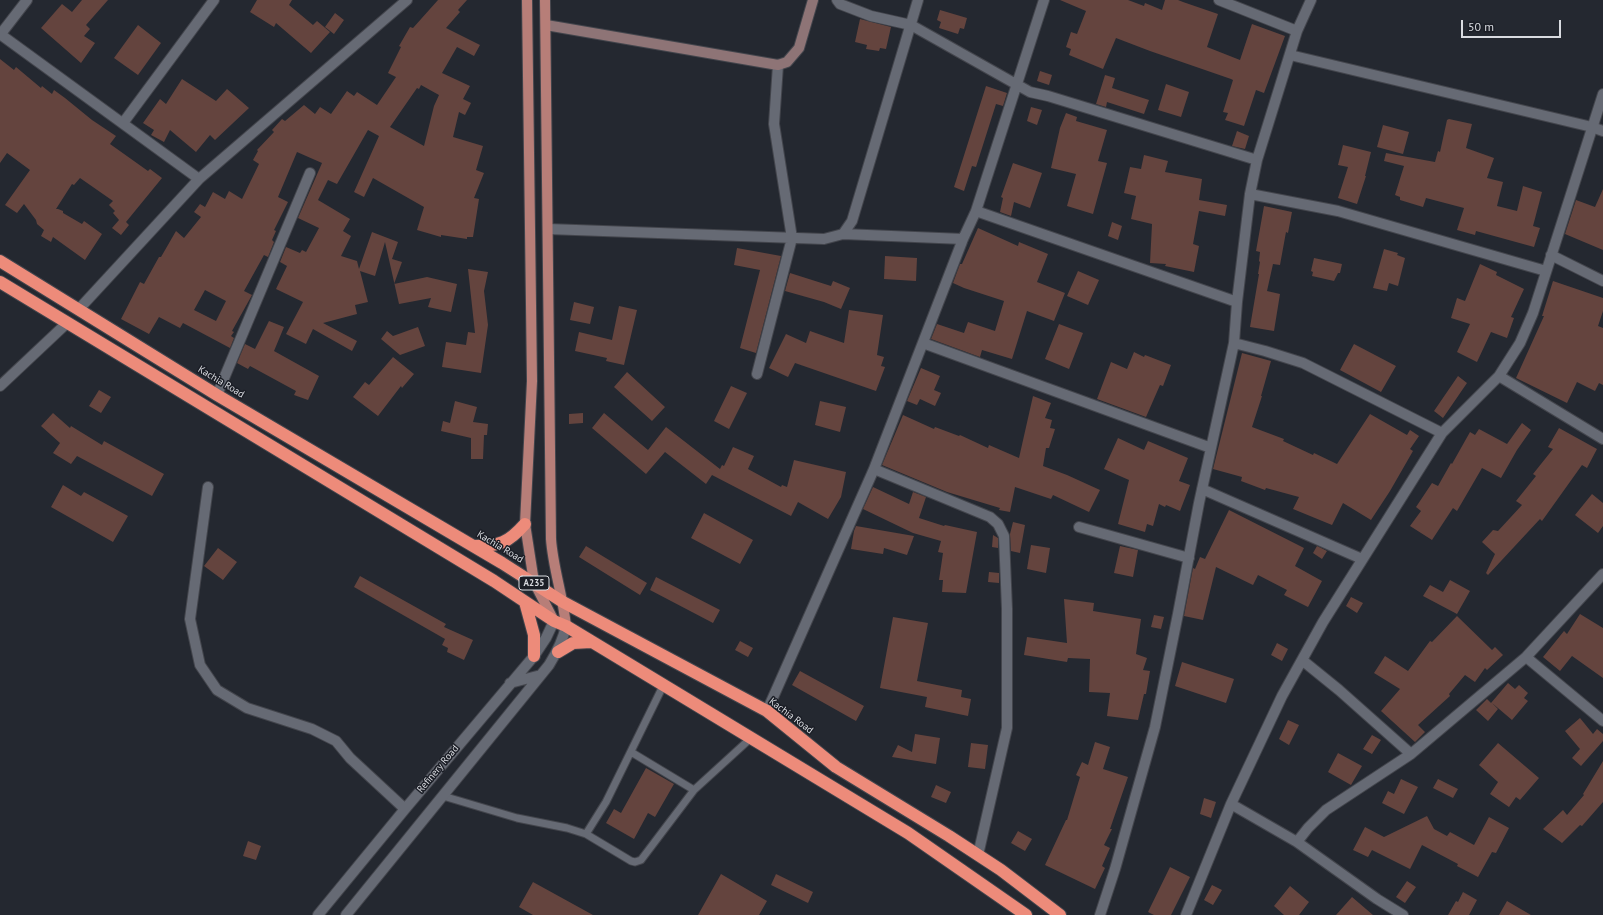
<!DOCTYPE html>
<html>
<head>
<meta charset="utf-8">
<style>
  body { margin:0 }
  #map { position:relative; width:1603px; height:915px; overflow:hidden; background:#242830; font-family:"PT Sans",sans-serif }
  canvas { display:block }
  .scale { position:absolute; left:1461px; top:20px; width:100px; height:18px; box-sizing:border-box; border:2px solid #d9dbe0; border-top:0; padding-left:5px; font-size:12px; line-height:14px; white-space:nowrap; color:#d9dbe0; -webkit-text-stroke:3px #1b1e26; paint-order:stroke }
</style>
</head>
<body>
<div id="map">
<canvas width="1603" height="915"></canvas>
<div class="scale">50 m</div>
</div>
<script>
const ctx = document.querySelector('canvas').getContext('2d');
ctx.lineJoin = 'round';
function fill(path, color) { ctx.fillStyle = color; ctx.fill(path, 'evenodd'); }
function trace(path, color, width, dash) { ctx.strokeStyle = color; ctx.lineWidth = width; ctx.lineCap = dash ? 'butt' : 'round'; ctx.setLineDash(dash || []); ctx.stroke(path); }
function write(font, color, halo, rows, align = 'center') {
  ctx.font = font + ' "PT Sans",sans-serif'; ctx.lineWidth = 3; ctx.setLineDash([]); ctx.textBaseline = 'middle'; ctx.strokeStyle = halo; ctx.fillStyle = color; for (const [text, x, y, turn = 0] of rows) {
    ctx.save(); ctx.translate(x, y); ctx.rotate((+turn || 0) * Math.PI / 180); ctx.textAlign = isNaN(turn) ? turn : align; if (halo) ctx.strokeText(text, 0, 0); ctx.fillText(text, 0, 0); ctx.restore();
  }
}
const building = new Path2D(`
  M82,0H108L86,25L90,29L84,36L95,43L81,63L41,28L62,4L72,12Z
  M257,0H292L289,5L313,25L317,21L330,32L311,53L276,23L274,27L250,12Z
  M438,0H467L458,10L460,12L446,28L480,45L474,56L457,47L442,73L470,86L463,99L471,103L465,115L459,112L453,137L483,146L476,170L484,173L474,198L479,199L473,237H467V239L441,235V237L417,230L424,207L373,178L364,197L354,192L379,136L368,130L337,184L328,180L318,200L350,219L343,231L351,236L341,256L357,261L359,269L372,232L398,242L392,259L402,262L394,284L427,277L457,284L451,312L428,307L431,298L399,304L385,242L375,276L360,271L368,302L355,305L357,314L323,323L357,341L352,351L313,329L306,344L286,334L303,302L276,289L287,266L280,262L286,247L300,253L302,250L306,252L319,228L298,218L322,163L297,152L278,197L288,202L274,230L276,231L272,240L274,242L268,257L264,255L244,291L252,295L232,331L234,332L231,336L234,338L230,348L183,323L180,328L159,317L149,334L121,319L140,282L144,284L159,257H161L176,231L184,238L201,217L194,212L200,204L205,207L213,192L225,199L229,191L242,199L259,164L253,160L258,151L257,150L274,132L272,130L282,119L285,121L304,105L315,114L320,107L331,114L347,91L354,96L357,92L377,105L396,77L388,73L401,47L399,46L410,27L413,28ZM421,85L439,95L434,106L424,146L390,127L417,88L419,89ZM205,290L226,301L216,321L194,310Z
  M1060,0H1128L1144,6L1145,3L1162,10L1165,0H1178L1183,2L1218,14L1207,47L1240,60L1252,24L1285,36L1264,93L1256,90L1244,126L1225,120L1228,113L1223,112L1233,80L1231,79L1150,51L1116,38L1103,69L1069,55L1071,49L1066,47L1071,32L1077,34L1086,11Z
  M940,10L967,18L964,29L960,28L958,34L939,28L941,22L937,20Z
  M335,13L344,20L334,34L325,27Z
  M860,19L891,27L886,49L880,48L879,51L866,49L867,45L855,42Z
  M138,25L161,43L138,75L114,58Z
  M0,59L14,70L16,67L41,88L42,86L52,94L54,90L65,98L92,120L116,136L110,144L148,171L150,169L162,178L126,222L129,225L121,235L112,228L119,220L113,213L115,211L109,205L113,201L80,178L74,185L72,184L56,209H58L63,211V213L82,224L84,221L102,234L85,260L53,237L51,242L41,236L44,230L37,224L36,220L24,204L17,213L5,205L30,170L7,153L0,163Z
  M1040,71L1052,75L1049,85L1037,81Z
  M1105,75L1115,78L1112,88L1149,100L1144,114L1107,102L1106,107L1096,104Z
  M182,79L216,101L227,89L249,108L215,140L210,135L196,152L170,130L164,142L151,135L154,130L143,123L160,99L166,104Z
  M1166,84L1189,92L1181,117L1158,110Z
  M986,86L1007,93L1003,106L996,104L976,167L972,166L964,191L954,187Z
  M1031,107L1042,110L1037,125L1027,121Z
  M1066,113L1077,117L1076,121L1107,130L1098,161L1107,163L1093,214L1067,206L1076,174L1051,168L1060,128Z
  M1449,119L1472,124L1466,148L1494,158L1487,178L1503,182L1497,206L1517,211L1523,186L1542,192L1533,226L1540,228L1534,247L1476,231L1475,235L1457,230L1464,208L1426,198L1423,207L1400,200V197L1395,195L1404,166L1384,161L1386,153L1435,162L1438,151L1440,152L1447,120Z
  M1383,125L1409,132L1403,154L1377,147Z
  M1237,131L1249,136L1245,149L1232,146Z
  M1343,145L1371,152L1365,176H1366L1357,204L1338,198L1348,167L1338,165Z
  M1144,155L1168,161L1165,172L1202,179L1199,200L1227,205L1225,216L1199,211L1193,244L1199,246L1194,272L1165,266L1166,264L1150,263L1152,224L1131,219L1136,196L1124,193L1130,167L1141,169Z
  M1013,163L1042,173L1030,208L1014,202L1011,216L1000,212L1003,198L1001,197Z
  M1603,189V250L1565,234L1576,200L1595,207Z
  M1264,206L1292,212L1288,233L1286,232L1280,265L1273,264L1267,291L1280,294L1274,331L1250,327L1259,274H1258L1260,262L1259,261L1260,252L1256,251Z
  M1112,222L1122,226L1118,240L1108,236Z
  M978,228L1018,246L1019,242L1048,254L1037,282L1065,293L1054,321L1027,311L1012,359L982,350L980,357L931,339L937,324L964,333L968,322L995,331L1004,301L964,288L953,283L960,264H962Z
  M737,248L781,256L756,353L740,348L760,270L734,265Z
  M1384,249L1398,253L1397,255L1405,258L1398,286L1389,283L1387,291L1373,288Z
  M885,256L917,258L916,281L884,279Z
  M1314,258L1342,264L1340,273H1338L1334,281L1312,276L1313,272L1311,271Z
  M1480,264L1497,272L1496,275L1524,289L1511,317L1514,318L1507,338L1491,332L1477,362L1457,352L1470,324L1451,318L1457,298L1465,301Z
  M468,269L488,272L484,291L488,325L481,373L442,367L446,342L466,345L468,332L475,333Z
  M1078,271L1099,280L1088,305L1067,296Z
  M790,273L831,286L833,281L850,288L841,309L824,302L785,291Z
  M1553,281L1603,298V311L1598,326L1603,328V385L1599,383L1595,391L1577,382L1567,403L1516,378L1544,316H1542Z
  M574,302L594,307L590,324L570,320Z
  M619,306L637,310L624,365L606,361L607,358L575,351L579,332L612,340Z
  M849,310L883,315L877,355L884,357L881,366L885,367L876,391L795,363L788,377L769,368L786,334L806,343L810,331L844,343Z
  M269,321L284,327L274,351L319,376L308,400L294,395L296,391L250,366L248,369L237,363L245,344L255,349Z
  M1059,324L1083,333L1069,369L1045,359Z
  M418,327L425,346L400,355L381,339L387,331L393,336Z
  M1354,344L1396,366L1381,392L1340,370Z
  M1134,352L1144,357L1145,355L1171,365L1163,386L1160,385L1146,417L1097,399L1111,362L1127,369Z
  M1242,353L1271,361L1261,396H1262L1252,427L1284,439L1283,441L1313,455L1314,453L1337,464L1370,414L1407,435L1410,430L1419,436L1410,449L1413,451L1390,491L1371,520L1343,503L1332,525L1293,509L1299,497L1266,488L1265,490L1241,481L1242,477L1213,469Z
  M393,357L414,374L402,388L401,386L378,416L353,397L365,382L369,385Z
  M921,368L940,376L934,390L941,393L935,406L920,399L917,405L907,401Z
  M627,372L665,407L652,421L614,387Z
  M1458,376L1467,383L1443,418L1434,411Z
  M731,386L747,393L729,429L714,421Z
  M99,390L111,397L101,413L89,406Z
  M1033,396L1051,403L1045,418L1052,420L1050,428L1055,429L1049,448H1046L1043,466L1067,475L1100,490L1089,512L1053,495L1051,499L1015,487L1010,512L999,510L1000,508L947,492L882,465L903,415L934,429L935,427L959,436L960,435L988,448L989,445L1019,458Z
  M455,401L477,407L473,422L488,424L487,435H484L483,459H471V438L441,431L443,421L450,423Z
  M820,401L846,407L840,432L815,425Z
  M53,413L70,428L71,426L102,445L104,441L164,474L152,496L77,456L71,464L53,453L60,443L41,426Z
  M583,413V423L569,424V414Z
  M604,413L648,450L666,427L720,469L722,465L724,466L733,447L754,456L748,469L781,487L782,485L787,487L794,460L846,472L841,497L828,519L798,502L791,516L712,475L706,484L665,452L646,474L592,428Z
  M1522,423L1531,430L1517,450L1501,478L1482,468L1457,511L1453,508L1432,540L1410,526L1421,511L1416,507L1432,483L1438,486L1451,463L1452,464L1470,432L1475,435L1479,429L1507,444Z
  M1559,428L1597,449L1587,468L1582,465L1542,521L1540,519L1488,575L1486,573L1495,554L1482,542L1493,530L1498,531L1522,505L1516,501L1536,476L1533,474L1553,449L1548,447Z
  M1118,438L1144,450L1148,441L1188,458L1179,481L1190,485L1180,511L1166,505L1165,507L1159,504L1153,526L1147,524L1145,532L1118,524L1129,480L1104,469Z
  M63,485L81,496L84,492L128,516L113,542L51,507Z
  M873,487L909,504L913,492L926,497L919,518L944,526L945,525L977,532L966,593L942,592L943,580H939L943,553L938,552L941,541L913,533L863,509Z
  M1592,494L1603,503V526L1598,533L1575,515Z
  M1229,510L1304,548L1295,566L1322,581L1308,607L1284,595L1287,590L1258,575L1253,585L1216,567L1203,620L1184,616L1193,568L1195,569L1200,557L1205,559Z
  M704,513L753,540L740,564L691,538Z
  M1013,522L1025,525L1020,553L1011,551L1010,534Z
  M856,526L914,536L907,555L884,548L883,554L851,549L854,531Z
  M993,535L998,538V548L992,547Z
  M1031,545L1050,548L1046,573L1027,569Z
  M586,546L647,583L640,595L579,557Z
  M1120,546L1138,550L1133,577L1114,573Z
  M1317,546L1327,551L1322,559L1313,553Z
  M218,548L237,562L223,580L204,566Z
  M989,572L999,573V583L988,582Z
  M360,576L446,624L444,627L473,640L464,660L447,652L448,648L442,645L445,639L354,587Z
  M656,577L720,610L713,623L650,590Z
  M1450,580L1470,591L1457,614L1423,596L1430,585L1443,592Z
  M1351,597L1363,603L1357,613L1346,606Z
  M1064,599L1094,603L1093,611L1141,619L1136,654L1147,658L1143,670L1150,671L1146,694H1144L1138,720L1107,716L1110,693L1089,692L1090,659L1068,658L1067,662L1024,655L1027,637L1067,643Z
  M1580,614L1603,628V678L1572,656L1560,671L1543,657L1564,631L1567,634Z
  M1154,615L1164,617L1161,629L1151,627Z
  M1457,616L1492,650L1495,647L1503,655L1487,670L1485,668L1475,682L1465,675L1449,694L1450,696L1418,725L1425,732L1415,742L1381,711L1400,689L1374,673L1385,656L1408,671L1430,641L1432,642Z
  M893,617L928,623L917,681L962,690L961,697L971,699L968,716L925,707L927,697L880,688Z
  M740,641L753,648L748,657L735,650Z
  M1277,643L1288,649L1282,661L1271,655Z
  M1182,662L1234,679L1226,703L1175,686Z
  M800,671L864,706L856,721L792,685Z
  M1508,683L1515,689L1519,685L1528,693L1524,698L1528,701L1512,720L1492,703L1498,709L1488,721L1476,710L1487,699L1491,703Z
  M1580,718L1593,734L1597,729L1603,734V741L1581,766L1572,758L1580,749L1565,731Z
  M1288,720L1299,725L1289,745L1279,739Z
  M915,734L940,738L936,764L892,757L898,745L912,752Z
  M1372,735L1381,740L1372,754L1363,749Z
  M1095,742L1110,747L1103,769L1128,777L1110,829H1112L1104,845L1110,848L1102,866L1105,868L1095,889L1045,865L1066,820H1067L1080,777L1076,775L1082,762L1088,765Z
  M971,743L988,745L985,769L968,767Z
  M1498,743L1539,778L1520,800L1516,797L1509,807L1490,794L1498,782L1479,765Z
  M1338,753L1362,766L1351,785L1328,772Z
  M1603,761V802L1582,826L1580,825L1562,843L1543,829L1563,810L1567,815L1584,795L1583,794Z
  M646,768L674,784L655,817L648,813L634,839L606,823L614,809L621,813Z
  M1401,779L1418,787L1404,814L1382,803L1388,791L1394,794Z
  M1438,779L1458,789L1453,798L1433,788Z
  M936,785L951,792L946,803L931,797Z
  M1204,798L1216,802L1211,818L1200,814Z
  M1427,816L1434,829L1447,836L1450,832L1474,845L1489,817L1509,828L1496,853L1492,852L1478,877L1457,866L1458,864L1422,845L1410,869L1372,850L1368,857L1353,850L1365,827L1384,837Z
  M1018,831L1032,839L1025,851L1011,843Z
  M248,841L261,846L256,860L243,856Z
  M1170,867L1190,877L1171,915H1154L1148,912Z
  M721,874L767,901L759,915H698Z
  M776,874L813,892L808,903L771,885Z
  M1407,881L1416,887L1405,903L1396,897Z
  M533,882L593,915H533L519,907Z
  M1212,885L1222,890L1213,905L1204,900Z
  M1290,886L1309,902L1299,915H1284L1274,906Z
  M1463,892L1477,900L1469,915H1448L1456,901L1458,902Z
  M1352,897L1373,915H1336Z
  M1507,901L1531,915H1499Z`);
const lane = new Path2D(`
  M631,752L694,790
  M443,796L517,818L567,828L586,834L606,802L663,686
  M586,834L631,861L635,862L641,860L694,790L751,738`);
const street = new Path2D(`
  M837,0L840,4L871,16L911,25L1030,92L1048,96L1257,160
  M1219,0L1297,31
  M0,34L199,179
  M0,35L27,0
  M1290,55L1592,127L1603,131
  M123,123L214,0
  M1250,194L1338,211L1546,271
  M976,211L1237,302
  M548,229L824,239L843,234L852,221L918,0
  M843,234L963,239
  M1551,255L1603,281
  M79,309L199,179L407,0
  M923,343L1211,448
  M1234,343L1265,351L1303,363L1442,433
  M757,374L792,238L774,124L778,65
  M1499,376L1603,439
  M0,386L67,323
  M217,395L310,173
  M874,469L990,517L998,524L1004,536L1007,609V728L978,855
  M208,487L190,619L200,665L217,690L247,708L312,729L336,741L350,758L405,809
  M1202,489L1362,559
  M1079,527L1189,558
  M1526,657L1603,721
  M1302,660L1339,690L1411,754
  M510,683L541,675
  M767,711L874,469L963,239L976,211L1044,0
  M1231,804L1297,842L1377,899L1403,915
  M1297,842L1308,828L1326,810L1411,754L1526,657L1603,574
  M318,915L405,809L534,656L546,638L554,621
  M346,915L549,665C557,652 563,641 566,626
  M1100,915L1115,869L1155,727L1178,614L1199,503L1234,343L1237,302L1250,194L1257,160L1297,31L1311,0
  M1186,915L1231,804L1282,696L1323,622L1442,433L1499,376L1520,343L1533,313L1603,94`);
const secondary = new Path2D(`
  M546,25L778,65L787,62L799,48L813,0`);
const primary = new Path2D(`
  M527,0L532,381L525,524L534,582L554,621
  M545,0L551,539C553,568 563,596 566,626`);
const highway = new Path2D(`
  M0,261L217,395L502,563L563,602L767,711L836,767L949,836L1001,870L1060,915
  M0,282L494,581L554,621L566,626L908,833L1026,915
  M474,546C500,546 508,543 525,524
  M525,602L534,635V656
  M558,652L573,643L591,642`);
const shields = [
  [534,583,30]
];
const shieldNames = [
  ["A235",534,583]
];
const streetNames = [
  ["Kachia Road",221,382,31],
  ["Kachia Road",500,547,31],
  ["Kachia Road",791,716,37],
  ["Refinery Road",438,769,-50]
];
fill(building, '#64443e');
trace(lane, '#43454c', 9);
trace(street, '#43454c', 12);
trace(secondary, '#43454c', 12);
trace(primary, '#43454c', 12);
trace(highway, '#43454c', 14);
trace(lane, '#666a74', 7);
trace(street, '#666a74', 10);
trace(secondary, '#8e7476', 10);
trace(primary, '#b77e78', 10);
trace(highway, '#ed8b7a', 12);
for (const [x, y, w] of shields) { const box = new Path2D(); box.roundRect(x - w / 2, y - 7, w, 14, 3); ctx.fillStyle = '#1b1e26'; ctx.fill(box); trace(box, '#d9dbe0', 1); }
write('bold 9px', '#d9dbe0', null, shieldNames);
write('10px', '#d9dbe0', '#1b1e26', streetNames);
</script>
</body>
</html>
